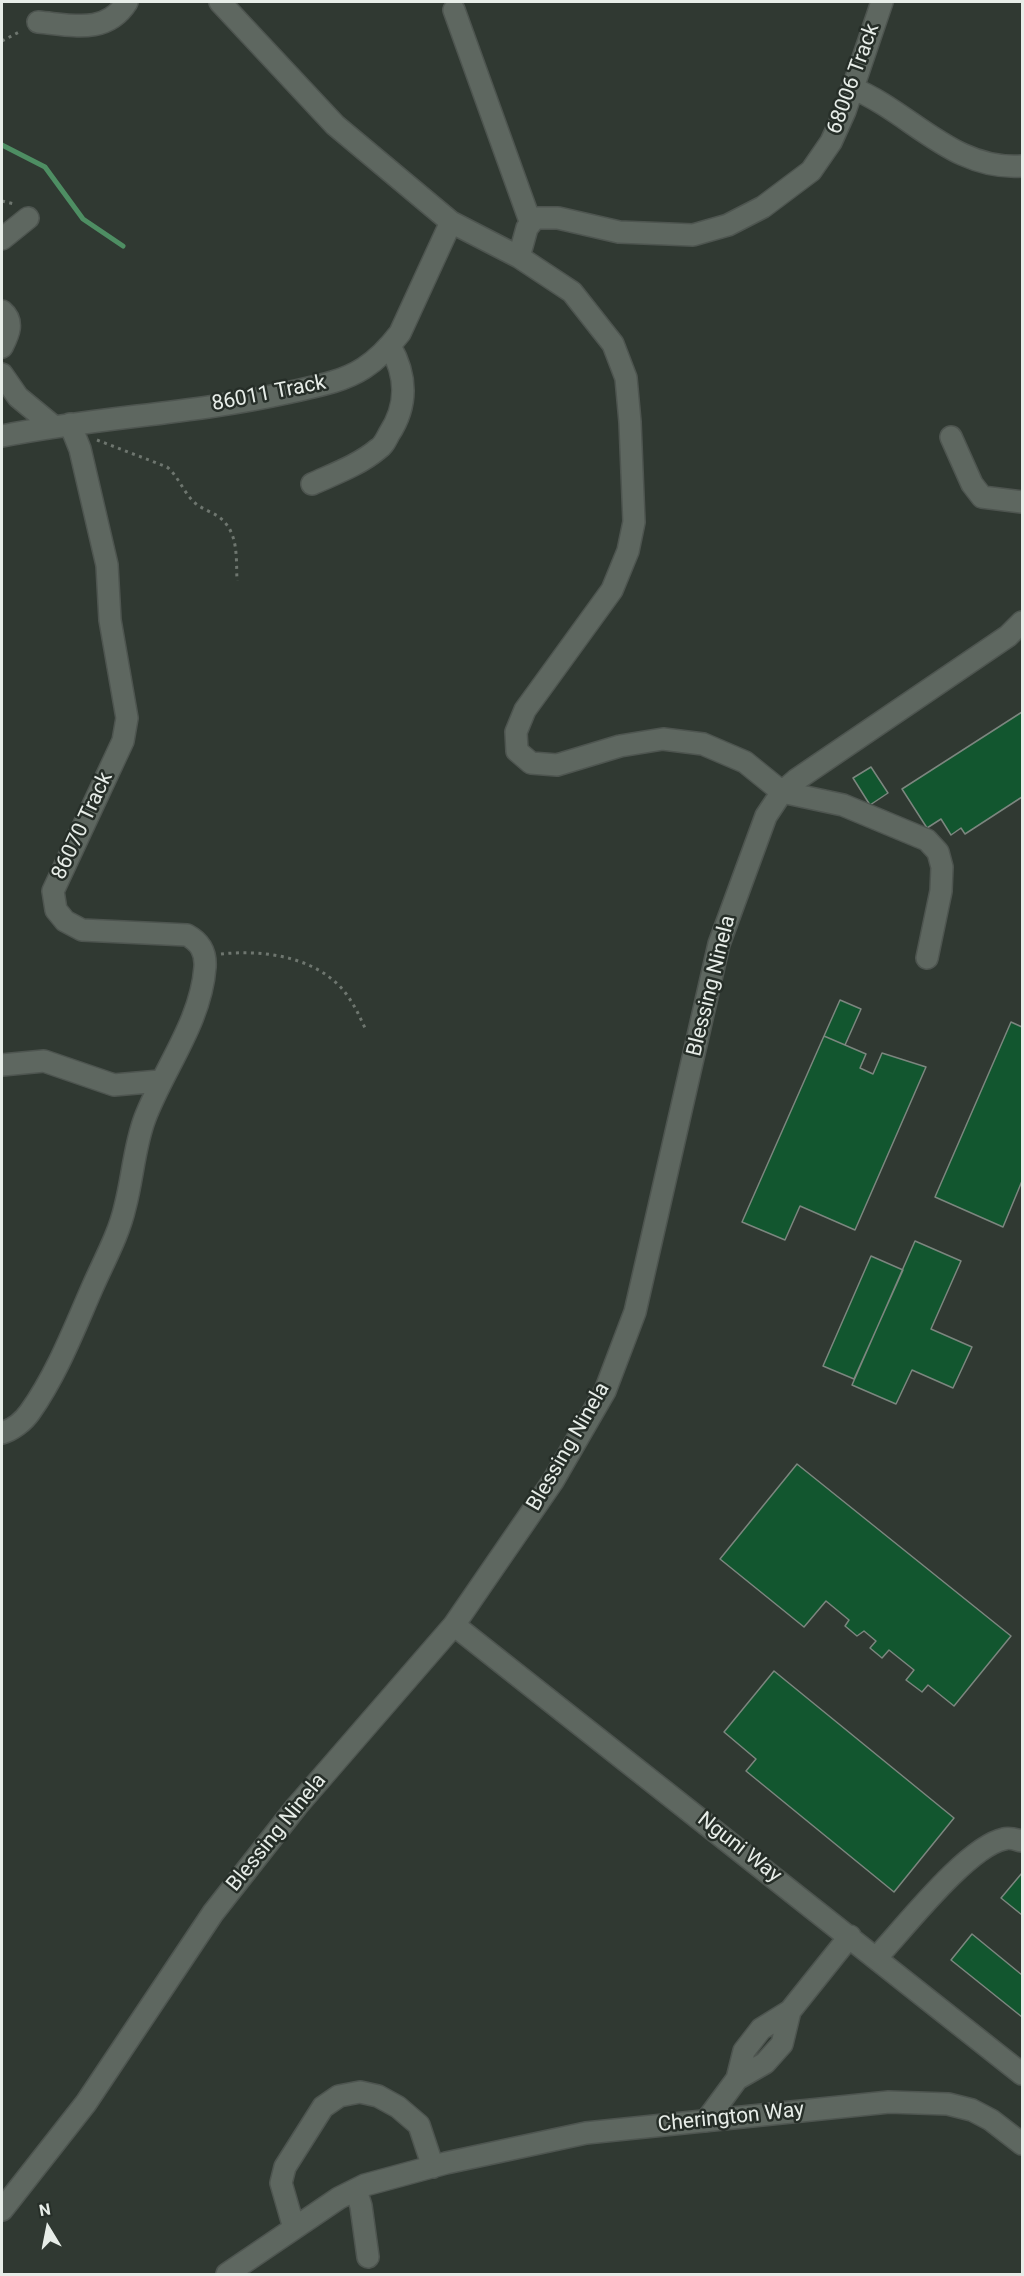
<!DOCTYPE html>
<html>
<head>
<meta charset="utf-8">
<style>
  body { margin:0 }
  #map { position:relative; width:1024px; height:2276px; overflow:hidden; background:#303932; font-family:Roboto,sans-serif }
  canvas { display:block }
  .frame { position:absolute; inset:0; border:3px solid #e7ede8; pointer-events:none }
  .north { position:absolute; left:18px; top:2198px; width:60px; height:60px; -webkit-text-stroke:4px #262e28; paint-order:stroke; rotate:350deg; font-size:16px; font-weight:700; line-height:24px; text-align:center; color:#e7ede8 }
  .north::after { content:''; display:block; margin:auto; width:21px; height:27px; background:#e7ede8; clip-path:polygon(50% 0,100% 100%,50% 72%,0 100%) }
</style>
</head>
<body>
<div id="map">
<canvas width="1024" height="2276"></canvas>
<div class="frame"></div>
<div class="north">N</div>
</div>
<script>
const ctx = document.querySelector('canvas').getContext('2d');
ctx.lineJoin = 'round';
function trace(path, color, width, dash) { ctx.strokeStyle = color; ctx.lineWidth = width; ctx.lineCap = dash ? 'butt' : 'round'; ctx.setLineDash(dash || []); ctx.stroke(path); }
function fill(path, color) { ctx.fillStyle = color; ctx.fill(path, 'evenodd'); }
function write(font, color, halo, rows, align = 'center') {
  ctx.font = font + ' Roboto,sans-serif'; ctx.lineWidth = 5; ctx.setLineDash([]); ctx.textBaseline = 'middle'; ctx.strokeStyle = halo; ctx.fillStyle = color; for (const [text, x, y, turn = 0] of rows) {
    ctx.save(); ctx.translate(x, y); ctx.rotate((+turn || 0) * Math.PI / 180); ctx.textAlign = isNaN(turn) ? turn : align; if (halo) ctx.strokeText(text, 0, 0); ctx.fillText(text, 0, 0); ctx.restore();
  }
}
const stream = new Path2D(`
  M2,145L45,167L83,219L123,246`);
const building = new Path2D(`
  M1022,712V797L965,834L961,828L951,835L941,819L927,828L902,789Z
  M871,767L888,793L870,805L853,778Z
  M840,1000L861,1009L845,1045L824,1036Z
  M1011,1022L1022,1027V1181L1003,1227L935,1197Z
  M824,1036L866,1054L860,1068L873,1074L882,1053L926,1067L855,1230L800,1206L785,1240L742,1222Z
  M915,1241L961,1261L931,1329L972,1347L953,1388L912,1370L896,1404L852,1385Z
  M871,1256L903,1270L854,1379L823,1366Z
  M797,1464L1011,1636L954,1706L928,1685L922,1692L906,1680L914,1670L889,1650L882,1658L870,1648L876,1641L864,1631L857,1636L845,1626L849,1620L826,1601L804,1627L720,1559Z
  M774,1671L954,1818L894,1892L746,1771L756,1759L724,1732Z
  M1022,1873V1915L1001,1898Z
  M972,1934L1022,1975V2017L951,1960Z`);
const path = new Path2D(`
  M2,41L21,31
  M2,201L14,204
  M97,440L167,467C179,477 183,492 195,503C202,509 212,512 219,517C239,532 236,558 237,581
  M221,954C267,949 325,958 351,1001C357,1010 361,1020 366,1030`);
const minor = new Path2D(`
  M220,2L335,125L451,222L519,257L572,292L613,344L626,378L630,422L634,522L628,551L612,590L525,710L516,732L517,751L531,763L557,765L620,746L663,739L703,744L745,762L782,792L843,805L927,840L938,852L942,867L941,891L927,958
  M454,10L530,221
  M38,22C72,25 106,35 127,2
  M852,88C911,112 953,171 1022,166
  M2,239L28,218
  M519,257L527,228L535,218H558L619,232L693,235L728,225L763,207L811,171L831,142L845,111L882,2
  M2,311C15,322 8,335 2,347
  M2,374L18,397L52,425
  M2,436C96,417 192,414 286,393C312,387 341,383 364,368C378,359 390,346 400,333L451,222
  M951,437L972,484L982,497L1022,502
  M312,484C334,474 359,465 378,449C383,446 386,440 389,434C408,405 407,376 390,346
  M2,1065L44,1061L114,1085L160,1081
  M2,1433C12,1430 23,1422 30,1412C57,1374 74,1329 93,1286C104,1261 119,1234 125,1207C133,1177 134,1147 145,1118C164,1068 201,1022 205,967C206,952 200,942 187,935L82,930L65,921L56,910L53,891L123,741L127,718L110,620L107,565L80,449L70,424
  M454,1625L1022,2074
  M877,1957C905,1927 967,1847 1004,1839C1010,1837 1017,1840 1022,1841
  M737,2079L744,2051L761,2029L790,2011L850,1936
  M706,2121L737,2079L765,2063L782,2044L790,2011
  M356,2190L361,2206L368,2257
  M2,2210L86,2103L213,1913L297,1806L454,1625L553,1481L605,1391L635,1312L719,944L766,816L782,792L796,780L1008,636L1022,622
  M294,2228L281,2183L285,2167L323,2107L339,2096L360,2092L378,2096L398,2107L419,2125L433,2167
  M227,2274L339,2198L365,2185L446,2163L586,2133L889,2102L948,2104L972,2110L991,2120L1022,2144`);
const streetNames = [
  ["68006 Track",854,79,-70],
  ["86011 Track",269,394,-11],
  ["86070 Track",83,826,-65],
  ["Blessing Ninela",712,986,-76],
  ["Blessing Ninela",569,1447,-60],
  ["Blessing Ninela",277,1833,-51],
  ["Nguni Way",739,1848,38],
  ["Cherington Way",731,2118,-6]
];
trace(stream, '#4e8e63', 5);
fill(building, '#12562f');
trace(building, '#7c867f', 1.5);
trace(minor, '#4e5550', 24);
trace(path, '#6e766f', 3, [3, 4.5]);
trace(minor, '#5e6760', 21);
write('21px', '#e7ede8', '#262e28', streetNames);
</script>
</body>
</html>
